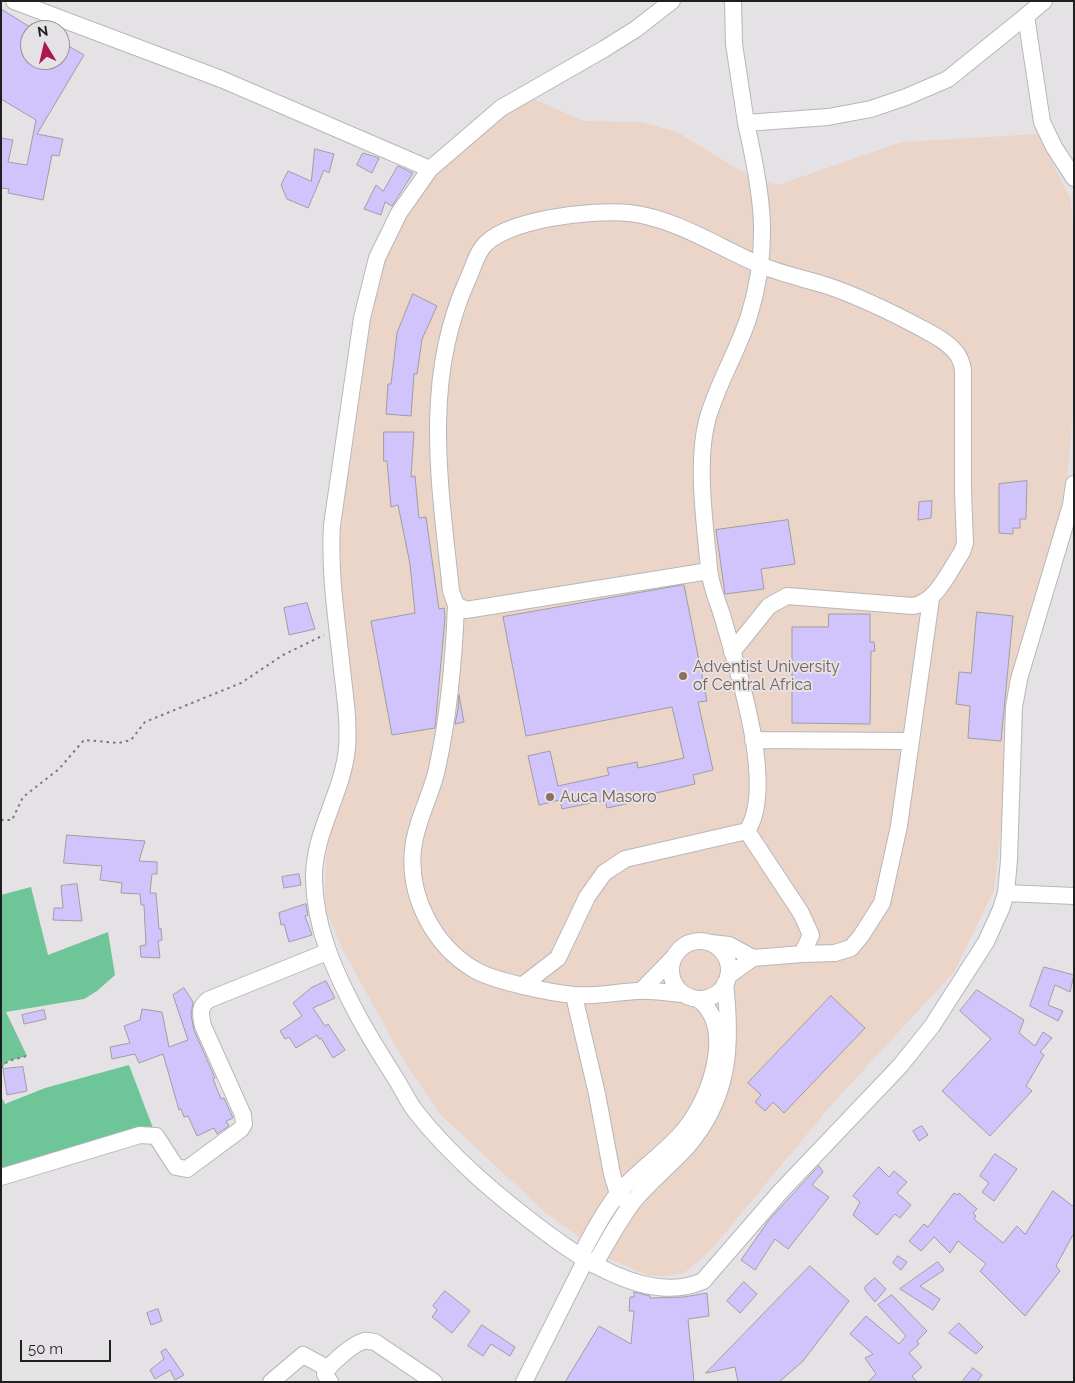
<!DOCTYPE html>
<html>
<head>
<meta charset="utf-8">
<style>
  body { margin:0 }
  #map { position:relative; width:1075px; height:1383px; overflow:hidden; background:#e5e2e5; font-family:Raleway,sans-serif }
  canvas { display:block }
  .frame { position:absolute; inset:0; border:2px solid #201f20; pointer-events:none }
  .north { position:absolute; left:20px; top:20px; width:50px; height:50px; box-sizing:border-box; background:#e5e2e5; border:1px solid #969496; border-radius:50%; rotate:351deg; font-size:14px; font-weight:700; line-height:20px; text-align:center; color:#201f20 }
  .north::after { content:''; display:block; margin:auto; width:18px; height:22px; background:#ab194f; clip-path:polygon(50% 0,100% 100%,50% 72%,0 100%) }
  .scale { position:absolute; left:20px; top:1340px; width:91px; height:22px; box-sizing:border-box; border:2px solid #201f20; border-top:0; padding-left:6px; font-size:15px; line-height:18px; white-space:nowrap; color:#201f20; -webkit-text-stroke:4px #e5e2e5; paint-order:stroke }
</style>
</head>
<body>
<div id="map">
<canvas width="1075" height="1383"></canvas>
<div class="frame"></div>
<div class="north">N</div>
<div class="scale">50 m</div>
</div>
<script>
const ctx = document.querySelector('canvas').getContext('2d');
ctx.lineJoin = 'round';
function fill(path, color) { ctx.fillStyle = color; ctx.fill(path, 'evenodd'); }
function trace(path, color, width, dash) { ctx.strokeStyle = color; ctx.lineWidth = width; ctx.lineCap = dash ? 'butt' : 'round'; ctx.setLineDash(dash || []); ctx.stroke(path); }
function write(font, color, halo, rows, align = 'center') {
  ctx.font = font + ' Raleway,sans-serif'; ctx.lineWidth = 4; ctx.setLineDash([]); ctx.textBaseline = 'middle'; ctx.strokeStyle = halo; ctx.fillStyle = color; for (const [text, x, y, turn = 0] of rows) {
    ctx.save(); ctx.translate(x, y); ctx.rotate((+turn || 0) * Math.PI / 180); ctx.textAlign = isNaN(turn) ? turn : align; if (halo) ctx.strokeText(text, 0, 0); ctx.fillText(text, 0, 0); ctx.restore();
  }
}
const education = new Path2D(`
  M522,94L584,121L641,122L677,132L754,179L778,185L902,142L1038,134L1071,200L1074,243V394L1065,512L1022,650L994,890L954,972L833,1103L710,1251L684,1273L669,1276H649L606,1257L546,1213L441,1115L405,1063L343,950L328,915L325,900L326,857L331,826L354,714L342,592L340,540L362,335L390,231L435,170Z`);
const green = new Path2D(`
  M31,887L48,955L108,932L115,975L97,991L84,999L6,1012L27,1056L8,1061L1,1068V895Z
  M129,1065L156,1136L1,1177V1096L5,1104L45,1088Z`);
const building = new Path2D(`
  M1,9L30,27V60H60V41L84,55L37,134L63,139L59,156L52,155L43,200L8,193L9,189L1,188V138L13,140L8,162L27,165L36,120L1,99Z
  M315,149L334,154L329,173L324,170L308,208L287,199L281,185L288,171L311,181Z
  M363,153L379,158L372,173L357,165Z
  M398,166L413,173L392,206L385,202L381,215L364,209L376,185L383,191Z
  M413,294L437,306L422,339L417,374H414L411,416L386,414L388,384H391L397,333Z
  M384,432H414L411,477L415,476L419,518L426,517L439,609L444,608L445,618L435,728L392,735L371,621L415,613L410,564L398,505L391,507L387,461H384Z
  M1027,481L1026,519H1020V528H1013V534L999,533V484Z
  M932,501L931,518L918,520L919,502Z
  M788,520L795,564L761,569L764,589L725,594L716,530Z
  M684,585L707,701L698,702L713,770L693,775L695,784L652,794L653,798L607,808L605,800L562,809L560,800L539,805L528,756L550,751L558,786L609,775L607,768L637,762L638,768L684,758L672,707L526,736L503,617Z
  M307,603L315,629L289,635L284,608Z
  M977,612L1013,616L1001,741L968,738L970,706L956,704L959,672L971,673Z
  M829,614H870V642H874L875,651H871L870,724L792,723V627H828Z
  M459,695L464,722L455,724L458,709Z
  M67,835L145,841L139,861L157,862V874H152L150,893H156L159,929L161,928L162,940L158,941L160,958L141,957L140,946L146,945L144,905H141L140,894L121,893L122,883L100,880L102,866L64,863Z
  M299,874L301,885L284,888L282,877Z
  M77,884L82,921L53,920L54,908H63L61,886Z
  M306,904L308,915L305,916L312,935L289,942L284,924L281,925L279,913Z
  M1044,967L1074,975L1070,992L1055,985L1048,1005L1063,1011L1058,1021L1030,1006Z
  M326,981L335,998L313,1008L325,1026L328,1024L345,1050L333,1058L321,1038L319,1039L317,1035L296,1048L289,1037L285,1039L280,1031L302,1016L293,1003L311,988Z
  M184,988L193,1002L191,1015L194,1030L215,1078L213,1079L221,1099L224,1098L233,1118L226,1121L229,1126L217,1134L214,1128L197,1136L188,1116L184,1117L181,1109L179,1110L163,1054L139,1063L135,1054L112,1059L110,1047L130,1043L124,1026L140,1020L142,1009L162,1012L169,1047L188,1040L173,995Z
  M977,990L1024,1020L1019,1033L1035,1046L1043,1032L1052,1038L1040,1052L1044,1055L1026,1086L1032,1091L990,1136L942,1091L991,1039L960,1011Z
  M831,996L865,1028L784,1113L773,1102L765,1111L755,1102L761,1095L748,1083Z
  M44,1010L46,1019L24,1024L22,1015Z
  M23,1067L27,1091L7,1095L3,1069Z
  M922,1126L928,1135L919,1141L913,1131Z
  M995,1154L1017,1169L994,1201L982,1192L989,1183L980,1176Z
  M819,1166L823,1172L812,1185L829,1197L788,1249L775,1239L755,1270L741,1260L769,1220Z
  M879,1167L889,1177L894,1171L907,1182L897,1193L911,1205L900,1218L895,1214L877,1235L853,1215L860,1202L853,1196Z
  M1053,1191L1074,1207V1233L1056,1266L1060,1271L1025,1316L980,1271L986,1264L958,1241L950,1253L934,1237L921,1251L909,1241L924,1224L928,1227L954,1193L957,1195L959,1193L977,1209L973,1213L976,1216L974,1219L1003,1243L1017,1226L1025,1234Z
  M898,1256L907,1262L901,1270L893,1263Z
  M938,1262L944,1270L920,1286L940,1299L933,1310L900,1289Z
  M810,1266L849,1301L803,1361L779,1382H738L735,1367L706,1373Z
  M875,1278L886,1289L875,1302L865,1290V1287Z
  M744,1282L757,1294L740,1313L727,1301Z
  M445,1291L470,1311L452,1333L432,1317L437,1310L433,1306Z
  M634,1292L650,1296V1298L684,1297L707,1293L709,1316L688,1319L694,1382H565L599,1326L631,1344L634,1311H629L630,1297H634Z
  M892,1295L927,1331L917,1341L919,1344L909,1353L922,1367L912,1376L917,1382H868L876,1374L865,1358L873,1354L850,1334L866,1316L899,1344L906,1336L878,1305Z
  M158,1309L162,1321L151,1325L147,1313Z
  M959,1323L983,1347L976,1354L949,1333Z
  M482,1325L515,1347L510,1356L491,1344L483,1356L468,1346Z
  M166,1349L184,1375L175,1380L170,1370L155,1379L150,1370L164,1359L161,1352Z
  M973,1368L982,1375L977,1382H962Z`);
const path = new Path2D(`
  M1,820H12L23,797L59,769L84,740L119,743L131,740L145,722L241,683L283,655L324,635
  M1,1068L8,1061L27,1056`);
const minor = new Path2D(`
  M14,1L221,79L430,169
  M672,1L636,29L604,49L501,108L430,169L399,213L377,258L362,318L332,525C329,573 337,621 342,670C345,696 349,722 347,748C343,793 313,833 314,879C315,928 334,970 356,1012C368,1035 382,1057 396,1079C403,1090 408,1102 416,1112C454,1160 500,1198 548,1234C588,1264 652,1304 703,1281L781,1191L900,1066L932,1026L986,942L1001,909L1006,893L1009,860L1014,707L1019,679L1071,505L1074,484
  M733,1L734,44L746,123L828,117L871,109L906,97L948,79L1026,16
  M1044,1L1026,16L1042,122L1054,147L1074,178
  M709,571L466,610L456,605L451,591C440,485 422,381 467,281C472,271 475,258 482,248C502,219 595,209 629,213C675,218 718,247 760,265C782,274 806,279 828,286C860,297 891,312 921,328C934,335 948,342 957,354C960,358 962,364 963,370V492L965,543L962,552C949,571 937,602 913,606L787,596L769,606L732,652
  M456,605C454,660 449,714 437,769C431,796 416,821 413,849C408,897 434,946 475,970C494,981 551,993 574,995C594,997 617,992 638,991C653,990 668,993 683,994
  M753,740L911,741
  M1006,893L1074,896
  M671 970a29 29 0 1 1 58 0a29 29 0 1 1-58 0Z
  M711,943L729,945L753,958
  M802,954L835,953L851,948L861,936L882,903L899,826L931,599
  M728,976L753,958L802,954L811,935L801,913L747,831
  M523,985L558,958L587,897L604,873L625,859L747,831C777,786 736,665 722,615C717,600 710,583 709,568C705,526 696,462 707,421C716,386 738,351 749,316C771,245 762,193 746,123
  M641,991L674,957
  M574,996L597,1094L612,1174L618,1194L624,1199
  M1,1177L140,1135L156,1136L176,1167L187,1169L241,1129L244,1124L243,1115L203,1026C201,1015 198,1008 208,1000L327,952
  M580,1257C591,1236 602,1214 617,1195C636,1171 665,1154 685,1129C710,1099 736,1027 698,999
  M594,1265C608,1242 620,1217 637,1197C652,1180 670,1165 686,1148C730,1098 732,1046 725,983
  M271,1382L303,1355L327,1368
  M330,1382L325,1374C328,1365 354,1343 364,1341C367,1340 372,1342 375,1342L434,1382
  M524,1382L585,1261`);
const markers = [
  [683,676,5,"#8d6e63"],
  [550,797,5,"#8d6e63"]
];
const educationNames = [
  ["Adventist University",693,667],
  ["of Central Africa",693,685],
  ["Auca Masoro",560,797]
];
fill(education, '#ebd4c8');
fill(green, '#6dc598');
fill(building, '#d1c3fb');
trace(building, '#9e9ea2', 1);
trace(minor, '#b9b6b9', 18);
trace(path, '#7b797b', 2, [2.5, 4]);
trace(minor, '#fff', 16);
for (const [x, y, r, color] of markers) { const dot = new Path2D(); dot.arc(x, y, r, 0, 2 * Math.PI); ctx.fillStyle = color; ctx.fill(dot); trace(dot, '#e5e2e5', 2); }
write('16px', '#785e54', '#e5e2e5', educationNames, 'left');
</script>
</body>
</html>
